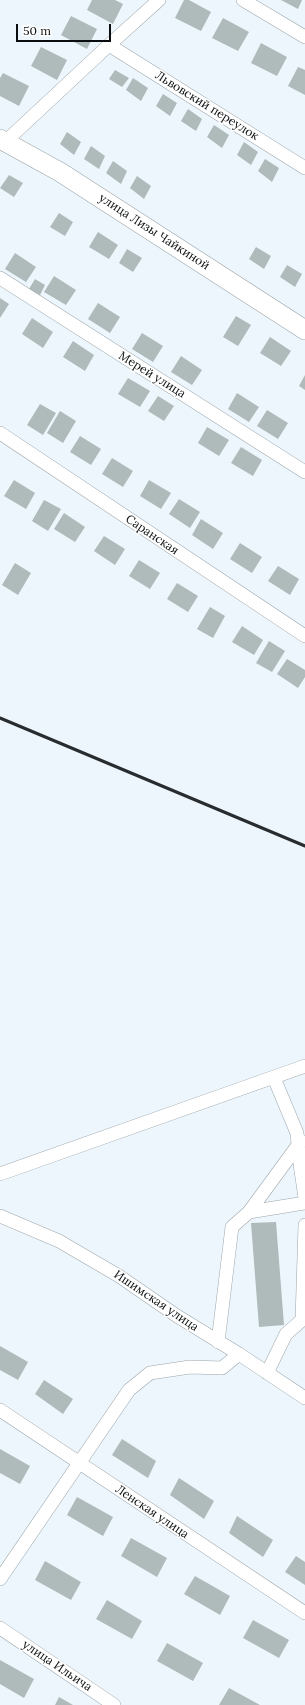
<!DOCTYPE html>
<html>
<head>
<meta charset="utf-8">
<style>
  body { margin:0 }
  #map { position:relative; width:305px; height:1705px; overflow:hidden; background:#edf6fc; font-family:Lora,serif }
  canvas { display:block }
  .scale { position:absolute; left:16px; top:24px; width:95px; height:18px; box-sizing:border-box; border:2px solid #0a0d0f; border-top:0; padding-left:5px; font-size:12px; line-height:14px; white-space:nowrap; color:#0a0d0f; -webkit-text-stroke:3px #fff; paint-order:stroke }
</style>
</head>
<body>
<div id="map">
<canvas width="305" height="1705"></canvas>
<div class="scale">50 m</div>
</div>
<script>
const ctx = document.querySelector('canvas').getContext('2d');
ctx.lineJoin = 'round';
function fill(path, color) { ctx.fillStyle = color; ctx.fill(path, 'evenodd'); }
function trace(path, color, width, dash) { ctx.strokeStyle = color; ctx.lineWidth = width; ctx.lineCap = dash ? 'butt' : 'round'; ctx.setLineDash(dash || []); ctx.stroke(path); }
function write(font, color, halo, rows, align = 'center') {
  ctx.font = font + ' Lora,serif'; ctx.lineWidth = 3; ctx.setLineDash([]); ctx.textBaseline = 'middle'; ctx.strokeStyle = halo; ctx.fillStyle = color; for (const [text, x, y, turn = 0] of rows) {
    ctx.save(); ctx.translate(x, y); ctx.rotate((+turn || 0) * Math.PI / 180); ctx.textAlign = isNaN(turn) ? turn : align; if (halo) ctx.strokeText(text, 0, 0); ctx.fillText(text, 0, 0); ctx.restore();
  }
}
const building = new Path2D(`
  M92,0H115L123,4L113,24L87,10Z
  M184,0H189L211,12L201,31L175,18Z
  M281,0H302L298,9Z
  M71,16L97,29L87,49L61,35Z
  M223,18L249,32L238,51L212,38Z
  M261,43L287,57L277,76L251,63Z
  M41,47L67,60L57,80L31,66Z
  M298,67L305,70V95L288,86Z
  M115,70L129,78L122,87L109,79Z
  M3,73L29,86L19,106L0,96V78Z
  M133,78L148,88L141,101L126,90Z
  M163,94L177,103L170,116L156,106Z
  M188,109L202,119L196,131L181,121Z
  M214,125L229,135L222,148L207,137Z
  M67,132L81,142L74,155L60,144Z
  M244,142L258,152L251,165L237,155Z
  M91,146L105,156L99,169L84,159Z
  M265,159L279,168L272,182L258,171Z
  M113,161L127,171L121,184L106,173Z
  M9,175L23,183L14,197L0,188Z
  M137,176L151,186L144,199L130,188Z
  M59,213L73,222L65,236L50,227Z
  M98,232L118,245L109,259L89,247Z
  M256,247L271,256L264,269L249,259Z
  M127,249L142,258L133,272L119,263Z
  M15,253L36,267L26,282L5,269Z
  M287,265L302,274L295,287L280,277Z
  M54,276L76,290L66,305L44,292Z
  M35,279L45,285L40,295L29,289Z
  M0,298L9,304L0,318Z
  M98,303L120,317L110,333L88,319Z
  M236,316L251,325L238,346L223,337Z
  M32,318L53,332L43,348L22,334Z
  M142,333L163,346L153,362L132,349Z
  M270,337L291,351L281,366L260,353Z
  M73,341L94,355L85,371L63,357Z
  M181,356L202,370L192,385L171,372Z
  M305,375V390L299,386Z
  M128,378L150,391L140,407L118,394Z
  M237,393L259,407L249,422L228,409Z
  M158,396L174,406L164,421L148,411Z
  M40,404L56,413L43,435L27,425Z
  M267,410L288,423L278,439L257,426Z
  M60,411L76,421L63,443L47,433Z
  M207,427L229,440L219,456L198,443Z
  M80,436L101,449L91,465L70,452Z
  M241,447L262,460L253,476L231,463Z
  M112,458L133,471L123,487L102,474Z
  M14,480L35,493L26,509L4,496Z
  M149,480L171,493L161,509L140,496Z
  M179,499L200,512L190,528L169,514Z
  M44,500L61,509L48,531L32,521Z
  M64,513L85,527L75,542L54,529Z
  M201,519L223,533L213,549L192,535Z
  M104,536L125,549L115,565L94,551Z
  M240,543L262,557L252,573L230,559Z
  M139,560L160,573L150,589L129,576Z
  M15,563L31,573L18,595L2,585Z
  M278,566L299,579L290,595L268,581Z
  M177,583L198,596L188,612L167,599Z
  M210,607L225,616L213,638L197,629Z
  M242,626L263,640L254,655L232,642Z
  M269,641L285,651L272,672L256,663Z
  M287,659L305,670V677L298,688L277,674Z
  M276,1222L284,1325L259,1327L251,1223Z
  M0,1346L28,1362L18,1380L0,1370Z
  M44,1380L73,1399L63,1414L35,1394Z
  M122,1439L156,1461L148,1478L112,1455Z
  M0,1449L30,1466L20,1484L0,1473Z
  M179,1478L214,1501L204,1519L170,1495Z
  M77,1497L113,1517L103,1536L67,1515Z
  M237,1516L273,1540L263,1557L229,1533Z
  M131,1538L167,1558L157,1577L121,1556Z
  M296,1556L305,1562V1585L285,1572Z
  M45,1561L81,1582L71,1600L35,1580Z
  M195,1576L230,1596L220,1615L184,1594Z
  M107,1600L142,1621L132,1639L96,1619Z
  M253,1620L289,1640L279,1658L243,1638Z
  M167,1643L203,1663L193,1681L157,1661Z
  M0,1660L34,1679L24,1698L0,1684Z
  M229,1688L260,1705H219Z
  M59,1697L73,1705H55Z`);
const street = new Path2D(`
  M243,0L305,37
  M109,45L305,168
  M5,142L109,45L159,0
  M0,278L305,472
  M0,433L305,636
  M274,1078L297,1133L300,1164L305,1198
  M0,1174L305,1066
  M249,1212L301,1141
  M0,1216L59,1241L119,1276L177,1316L239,1354L305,1398
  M218,1342L232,1227L249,1212L305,1203
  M267,1373L286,1334L302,1320L305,1225
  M0,1410L305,1613
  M0,1579L129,1390L150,1373L190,1367L222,1368L239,1354
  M0,1628L114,1705`);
const secondary = new Path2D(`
  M0,139L60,172L305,330`);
const rail = new Path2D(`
  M0,718L305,846`);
const streetNames = [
  ["Львовский переулок",207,106,32],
  ["улица Лизы Чайкиной",154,232,33],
  ["Мерей улица",152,375,32],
  ["Саранская",152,535,34],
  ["Ишимская улица",156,1301,34],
  ["Ленская улица",152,1512,34],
  ["улица Ильича",57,1666,34]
];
fill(building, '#afbabb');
trace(street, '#9ca5aa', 14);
trace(secondary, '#9ca5aa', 20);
trace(street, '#fff', 13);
trace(secondary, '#fff', 19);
trace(rail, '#282c2e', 3);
write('12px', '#0a0d0f', '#fff', streetNames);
</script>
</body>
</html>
